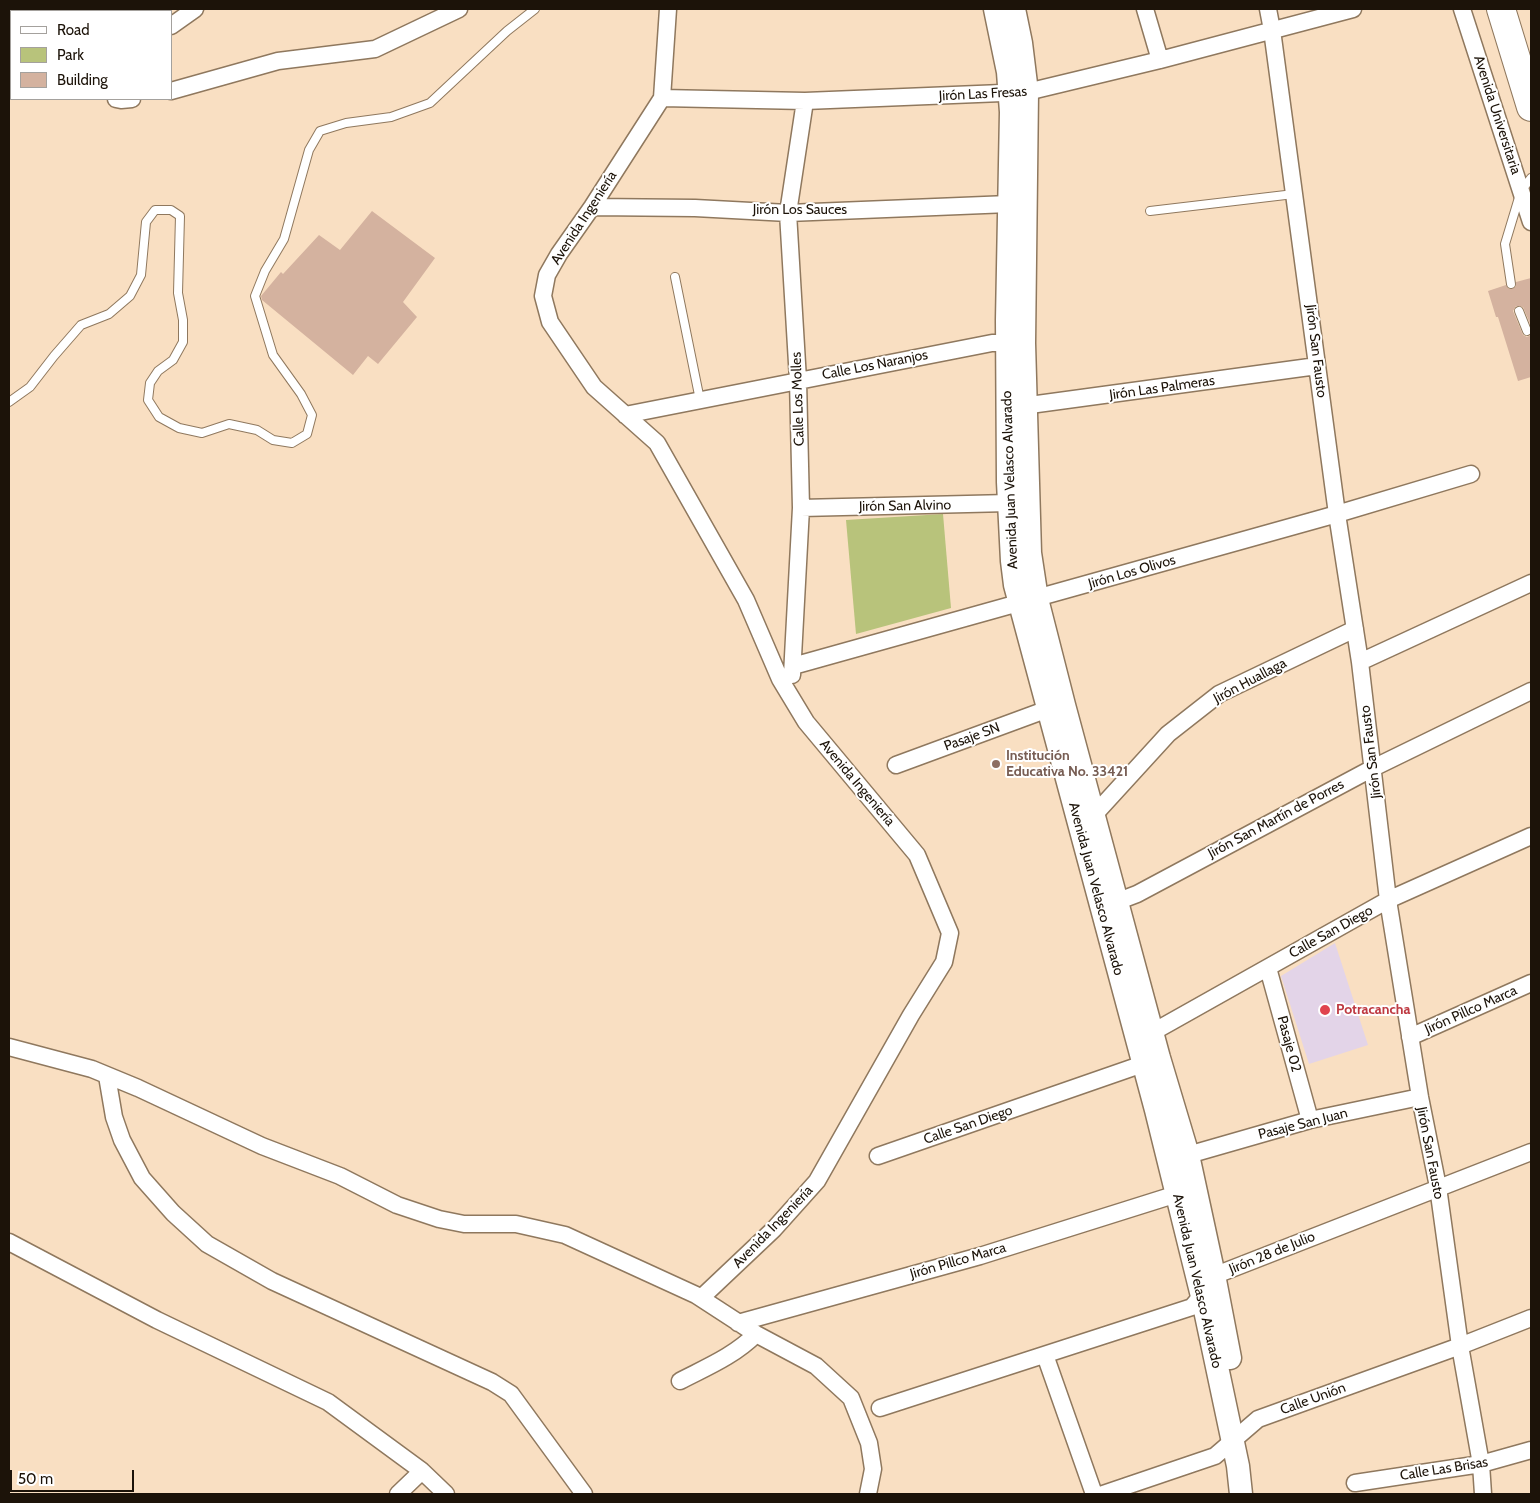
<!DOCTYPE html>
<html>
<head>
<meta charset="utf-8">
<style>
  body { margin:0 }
  #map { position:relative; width:1540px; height:1503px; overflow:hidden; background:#f9dfc2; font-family:Cabin,sans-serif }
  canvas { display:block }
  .frame { position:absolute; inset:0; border:10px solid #1c1309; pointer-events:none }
  .legend { position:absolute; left:10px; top:10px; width:162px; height:90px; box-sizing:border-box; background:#fff; border:1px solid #a4a19d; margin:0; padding:6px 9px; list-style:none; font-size:15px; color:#1c1309 }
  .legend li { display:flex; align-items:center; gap:10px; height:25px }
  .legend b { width:25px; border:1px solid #a4a19d }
  .scale { position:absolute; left:10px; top:1470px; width:124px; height:22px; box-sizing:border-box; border:2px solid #1c1309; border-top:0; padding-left:6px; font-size:15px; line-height:18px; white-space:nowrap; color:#1c1309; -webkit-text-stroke:4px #fff; paint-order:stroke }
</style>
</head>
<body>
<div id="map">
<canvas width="1540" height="1503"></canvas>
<div class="frame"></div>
<ul class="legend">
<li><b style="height:6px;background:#fff"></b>Road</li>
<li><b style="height:14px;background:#b8c37b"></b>Park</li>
<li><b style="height:14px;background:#d4b29f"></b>Building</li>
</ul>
<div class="scale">50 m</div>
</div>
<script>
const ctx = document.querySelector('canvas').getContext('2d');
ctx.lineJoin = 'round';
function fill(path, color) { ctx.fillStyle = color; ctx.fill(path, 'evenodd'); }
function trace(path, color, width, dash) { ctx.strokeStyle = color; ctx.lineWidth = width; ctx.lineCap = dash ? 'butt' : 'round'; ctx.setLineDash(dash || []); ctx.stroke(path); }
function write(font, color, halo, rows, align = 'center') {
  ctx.font = font + ' Cabin,sans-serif'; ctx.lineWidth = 4; ctx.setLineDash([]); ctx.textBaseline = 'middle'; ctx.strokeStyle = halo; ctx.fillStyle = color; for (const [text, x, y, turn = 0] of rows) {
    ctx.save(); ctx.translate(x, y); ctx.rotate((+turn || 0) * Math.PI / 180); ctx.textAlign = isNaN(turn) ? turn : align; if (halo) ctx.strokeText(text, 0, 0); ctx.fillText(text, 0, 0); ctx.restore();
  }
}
const medical = new Path2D(`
  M1335,943L1368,1045L1309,1064L1281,976Z`);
const green = new Path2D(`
  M943,514L951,608L856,634L846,520Z`);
const building = new Path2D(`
  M372,211L435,258L403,302L417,317L378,364L368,356L353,375L262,300L261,296L281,272L283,274L319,235L340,250Z
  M1531,278V326L1523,307L1516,306L1513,311L1523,335L1527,337L1531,335V377L1518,381L1498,317H1496L1488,291L1506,285L1509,289H1512L1516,286V282Z`);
const lane = new Path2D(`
  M1150,211L1294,194
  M675,277L700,400
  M1511,284L1505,244L1521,191L1531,178
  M1519,311L1527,331
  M9,402L30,387L54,356L81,325L109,314L130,296L141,275L146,222L155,210H171L180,216L178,293L183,320V342L173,360L158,371L150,383L148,400L159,417L179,428L202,433L229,424L257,430L273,440L292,443L307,434L312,415L301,394L273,355L255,296L265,271L284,239L309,150L320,131L346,123L391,117L430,103L507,31L535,9`);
const street = new Path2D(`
  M668,9L662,98L592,207L559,254L547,275L543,296L550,322L594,387L657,443L746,600L780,679L806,722L917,855L950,933L944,962L911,1015L817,1181L774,1229L701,1298
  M1145,9L1160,60
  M1268,9L1272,30L1337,514L1360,662L1388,900L1420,1097L1438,1187L1460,1346L1481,1464L1483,1494
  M1462,9L1531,222
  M26,11L31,9
  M9,19L11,18
  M171,26L195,9
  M171,91L278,61L375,49L459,9
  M662,98L805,101L1027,92L1160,60L1353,9
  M116,99L121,100L132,99
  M592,207L695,208L788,213L1009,204
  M1015,407L1317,366
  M625,415L992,343H1007
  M801,508L1009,503
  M1360,662L1531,583
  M793,666L1337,514L1471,474
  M792,675L801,508L798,380L788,213L805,101
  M896,765L1048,709
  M1094,815L1168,734L1219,694L1355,629
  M1108,905L1137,894L1373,768L1531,691
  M1268,968L1310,1120
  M1143,1035L1153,1032L1388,900L1531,836
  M1410,1037L1531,983
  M9,1047L92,1069L138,1088L262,1146L340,1176L397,1205L439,1219L464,1224H516L565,1235L696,1295L756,1334L816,1366L851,1398L869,1443L873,1469L868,1494
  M107,1076L114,1117L122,1140L142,1178L173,1213L207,1244L272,1281L492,1382L511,1394L584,1494
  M1188,1155L1310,1120L1420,1097
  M878,1156L1143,1064
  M9,1242L157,1320L328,1402L422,1471
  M738,1323L980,1256L1177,1194
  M1045,1355L1094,1494
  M680,1381C707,1367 734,1356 756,1334
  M880,1408L1192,1307L1221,1273L1531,1152
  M1355,1483L1481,1464L1531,1450
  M398,1494L422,1471L446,1494
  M1103,1494L1215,1456L1258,1419L1460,1346L1531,1318`);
const secondary = new Path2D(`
  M995,9L1008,72L1011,112L1007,320L1008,482L1012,561L1015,585L1156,1110L1202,1296L1238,1466L1241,1494
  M1014,9L1021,43L1027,92L1024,343L1030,553L1037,599L1064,705L1159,1058L1188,1155L1215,1280L1230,1358`);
const highway = new Path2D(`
  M1501,9L1531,107`);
const markers = [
  [996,764,5,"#8d6e63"],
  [1325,1010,6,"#e0444e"]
];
const streetNames = [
  ["Jirón Las Fresas",983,94,-3],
  ["Avenida Universitaria",1497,115,72],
  ["Jirón Los Sauces",800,210],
  ["Avenida Ingeniería",584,218,-57],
  ["Jirón San Fausto",1316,351,83],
  ["Calle Los Naranjos",875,365,-11],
  ["Jirón Las Palmeras",1162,388,-8],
  ["Calle Los Molles",798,399,-92],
  ["Avenida Juan Velasco Alvarado",1010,480,-92],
  ["Jirón San Alvino",905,506,-1],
  ["Jirón Los Olivos",1132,572,-16],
  ["Jirón Huallaga",1250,681,-28],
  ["Pasaje SN",972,737,-20],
  ["Jirón San Fausto",1371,752,-97],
  ["Avenida Ingeniería",857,783,50],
  ["Jirón San Martín de Porres",1276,819,-28],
  ["Avenida Juan Velasco Alvarado",1096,889,75],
  ["Calle San Diego",1331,932,-29],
  ["Jirón Pillco Marca",1471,1010,-24],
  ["Pasaje 02",1289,1044,75],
  ["Pasaje San Juan",1303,1124,-14],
  ["Calle San Diego",968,1125,-19],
  ["Jirón San Fausto",1430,1153,79],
  ["Avenida Ingeniería",773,1227,-46],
  ["Jirón 28 de Julio",1272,1253,-22],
  ["Jirón Pillco Marca",958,1261,-16],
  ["Avenida Juan Velasco Alvarado",1197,1281,77],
  ["Calle Unión",1313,1399,-20],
  ["Calle Las Brisas",1444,1469,-9]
];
const educationNames = [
  ["Institución",1006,756],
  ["Educativa No. 33421",1006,772]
];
const healthNames = [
  ["Potracancha",1336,1010]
];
fill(medical, '#e3d4e8');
fill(green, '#b8c37b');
fill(building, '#d4b29f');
trace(lane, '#8f785e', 10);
trace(street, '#8f785e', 19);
trace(secondary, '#8f785e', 25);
trace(highway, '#8f785e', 30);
trace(lane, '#fff', 8);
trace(street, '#fff', 16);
trace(secondary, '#fff', 22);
trace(highway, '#fff', 28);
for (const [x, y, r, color] of markers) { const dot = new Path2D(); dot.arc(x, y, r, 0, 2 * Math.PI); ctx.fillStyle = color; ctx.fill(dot); trace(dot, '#fff', 2); }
write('14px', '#1c1309', '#fff', streetNames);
write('bold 14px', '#785e54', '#fff', educationNames, 'left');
write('bold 14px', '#be3a42', '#fff', healthNames, 'left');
</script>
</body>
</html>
